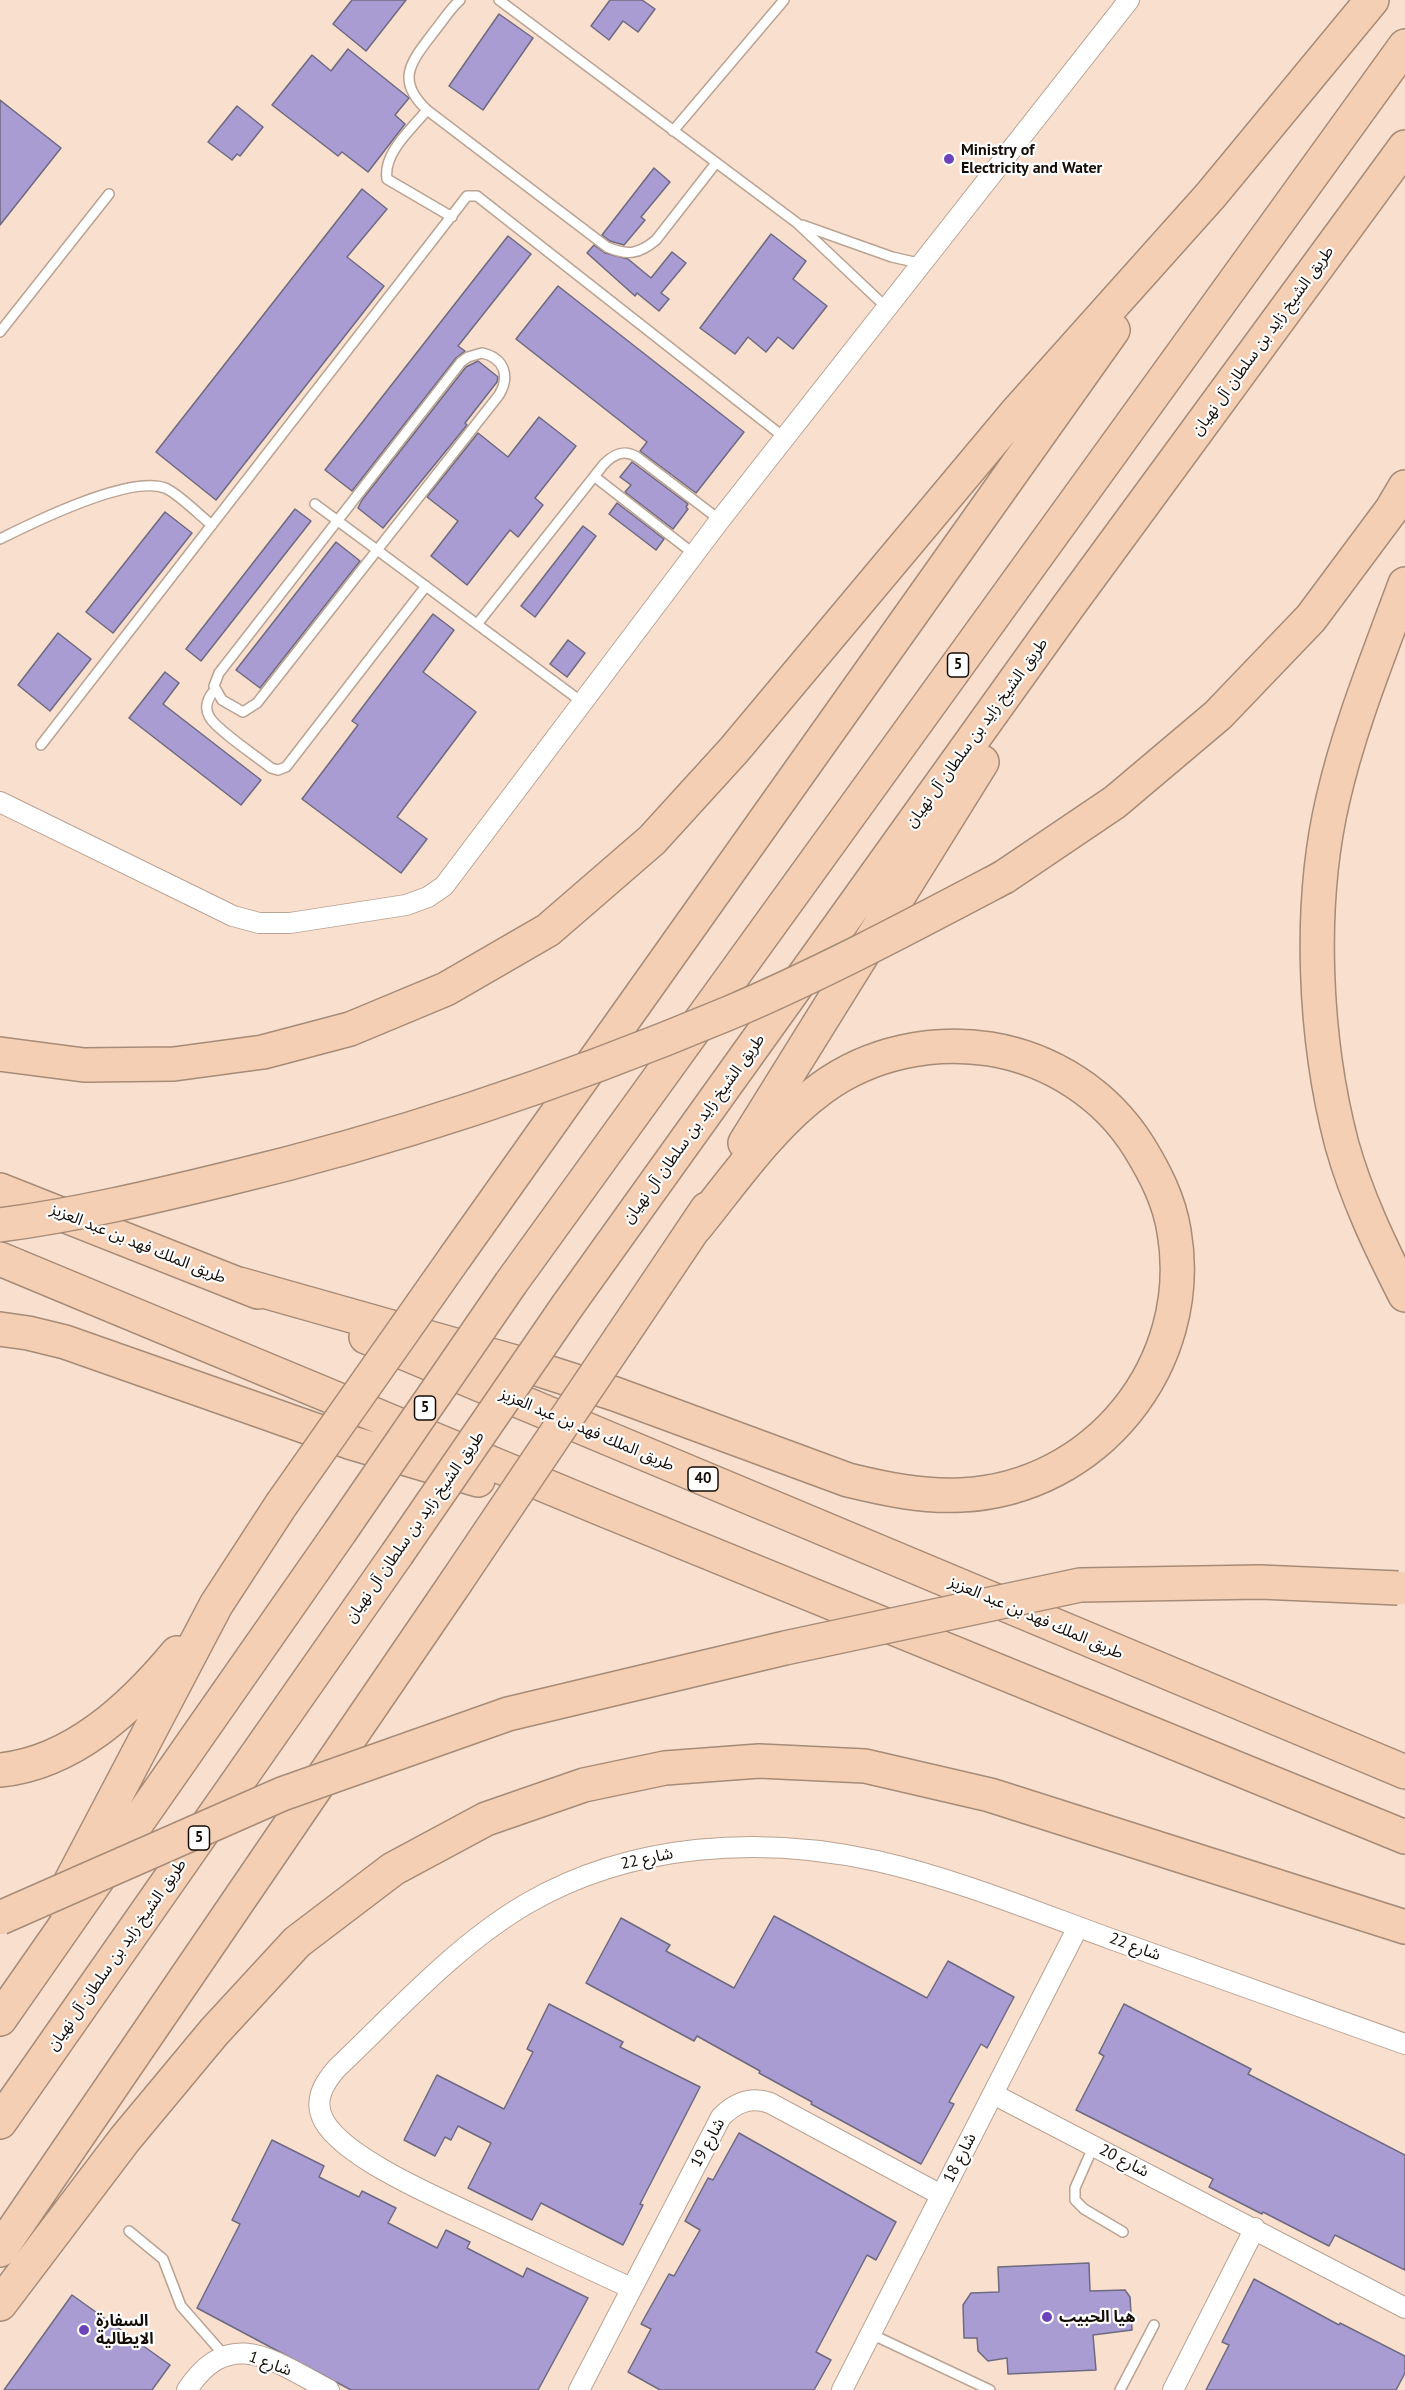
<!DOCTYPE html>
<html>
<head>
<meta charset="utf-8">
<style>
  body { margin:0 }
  canvas { display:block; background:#f8dfce }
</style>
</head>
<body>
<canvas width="1405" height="2390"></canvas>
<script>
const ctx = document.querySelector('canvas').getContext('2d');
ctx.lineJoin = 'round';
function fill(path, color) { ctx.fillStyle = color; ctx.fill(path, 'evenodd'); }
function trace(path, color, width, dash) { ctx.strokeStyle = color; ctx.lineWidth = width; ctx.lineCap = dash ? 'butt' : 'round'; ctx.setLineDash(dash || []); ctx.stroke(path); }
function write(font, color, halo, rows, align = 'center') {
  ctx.font = font + ' "PT Sans","Noto Sans Arabic",sans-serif'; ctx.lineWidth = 4.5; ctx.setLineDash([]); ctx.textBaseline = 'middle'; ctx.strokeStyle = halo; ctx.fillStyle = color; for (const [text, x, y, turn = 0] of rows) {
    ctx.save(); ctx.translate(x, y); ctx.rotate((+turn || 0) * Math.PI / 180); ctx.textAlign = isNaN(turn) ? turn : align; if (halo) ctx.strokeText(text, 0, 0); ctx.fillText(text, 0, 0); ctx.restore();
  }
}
const building = new Path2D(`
  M352,0H406L366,51L333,24Z
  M610,0H642L655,9L638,32L623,21L609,40L591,26Z
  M499,14L533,38L483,110L449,86Z
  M348,49L409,98L395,115L405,124L368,172L342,152L338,156L272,105L312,55L331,71Z
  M0,100L61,148L0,225Z
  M237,106L263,127L240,156L237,154L232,160L208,142Z
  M654,168L670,182L641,217L645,220L624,245L610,241L602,235Z
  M362,189L387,209L347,257L384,286L216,500L156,452Z
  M771,234L806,261L793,279L827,306L793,349L778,337L766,352L748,337L735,354L700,328Z
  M508,236L531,254L458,346L465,351L456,358L352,491L325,470Z
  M594,245L605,253L628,259L651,278L672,252L686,263L661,293L669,299L659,311L637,293L635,296L587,253Z
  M558,286L744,432L696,493L640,451L647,442L516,339Z
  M478,361L498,377L497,382L465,423L467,425L383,528L358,508L362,500L466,367Z
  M539,417L576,446L535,498L543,505L518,537L510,530L467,585L431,556L458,521L427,497L478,433L508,457Z
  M632,462L688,504L686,507L688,509L673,529L625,492L631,485L620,477Z
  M617,503L664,539L656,550L609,514Z
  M295,509L311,521L201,661L186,649Z
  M165,512L192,533L113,633L86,612Z
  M583,526L596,536L535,617L521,606Z
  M336,542L360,561L260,688L236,670Z
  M433,614L454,630L423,672L476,712L397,817L427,839L401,873L302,799L358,725L352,721Z
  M58,633L91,659L50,711L18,685Z
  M568,640L585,653L567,677L550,664Z
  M165,672L179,683L163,704L261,780L241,805L129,718Z
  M774,1916L927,1998L948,1961L1014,1997L987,2048L981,2044L949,2102L954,2104L921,2164L811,2104L812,2102L759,2073L760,2071L697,2036L694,2041L586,1983L621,1918L670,1945L666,1951L734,1988Z
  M549,2004L623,2042L620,2047L700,2087L640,2204L643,2205L623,2245L541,2203L532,2220L468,2188L491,2143L458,2126L451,2140L445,2137L435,2156L404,2140L437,2075L504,2109L533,2052L527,2049Z
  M1124,2004L1251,2069L1248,2074L1405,2155V2270L1335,2235L1329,2246L1263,2212L1262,2214L1209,2187L1213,2179L1076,2110L1104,2056L1099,2053Z
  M739,2133L896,2222L876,2260L867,2255L816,2352L831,2360L814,2390H660L628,2372L651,2329L641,2324L669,2274L674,2276L700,2230L685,2221L708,2178L713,2180Z
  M272,2140L324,2166L319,2177L359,2197L362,2191L396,2208L388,2223L437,2248L446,2230L470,2242L467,2248L523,2277L527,2268L588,2298L538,2390H351L197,2308L240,2224L232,2220Z
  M1089,2263L1090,2291L1125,2290L1130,2297L1132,2330L1093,2335L1096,2370L1008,2374L1007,2358L988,2361L978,2351L977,2338H964L963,2305L971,2293L999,2292L998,2267Z
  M1254,2279L1339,2325L1340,2323L1405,2356V2373L1396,2390H1206L1229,2345L1222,2342Z
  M72,2295L170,2365L152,2390H4Z`);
const lane = new Path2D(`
  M460,0C450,9 442,22 433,33C411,62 395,80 427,110L607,247C628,256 639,254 656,240L716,163
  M499,0L797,223L887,308
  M427,110C411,130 383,153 387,179L452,217
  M673,131L784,0
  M802,225L892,257L923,264
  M0,332L109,194
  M482,353C505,358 510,377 499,395L257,703L243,712L222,700L214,686L219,673L461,362L468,357Z
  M595,477L694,554
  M315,504L582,702
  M0,539C34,522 129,475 165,488C178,493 200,516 212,525
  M478,623L604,464C614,454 624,449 637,457L720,520
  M215,690C208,697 204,707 209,716C214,728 259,758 271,768L278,770L286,767L426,586
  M41,745L467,196H477L785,438
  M1094,2145L1075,2188V2200L1084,2209L1123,2232
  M129,2231L163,2259L181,2306L224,2355
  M871,2334L990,2390
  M1120,2390L1154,2325`);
const street = new Path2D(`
  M0,802L233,916L259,923H290L406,905L428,897L444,886L720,520L1129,0
  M993,2094L1405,2308
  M631,2288C587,2268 543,2247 498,2226C455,2205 347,2162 324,2121C313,2101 323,2084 337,2068C396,2012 457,1944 528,1903C632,1843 761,1835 877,1861C956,1879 1034,1911 1111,1939C1209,1974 1307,2009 1405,2044
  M187,2390C230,2324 275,2362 329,2390
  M579,2390L721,2117C735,2103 750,2096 770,2103L941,2195
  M842,2390L1078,1927
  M1173,2390L1255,2228`);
const highway = new Path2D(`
  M1405,584C1379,655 1350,725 1333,799C1308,905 1314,1039 1342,1145C1357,1198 1380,1246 1405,1295
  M1004,877L1115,802L1218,715L1311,618L1392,509L1405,487
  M0,1054L84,1065L174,1064L263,1052L350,1029L446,989L548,930L652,840L734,750L1016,413L1211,195L1372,0
  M745,1143L982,762
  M0,1190L258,1292
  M456,1256L1113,330
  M0,1259L604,1510L1405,1837
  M511,1283L1405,46
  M239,1284L522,1364L615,1394L848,1480C885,1489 923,1497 961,1495C1096,1489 1197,1364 1174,1231C1169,1200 1155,1173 1139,1147C1106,1094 1051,1059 990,1049C932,1040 870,1053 822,1088C771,1125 734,1180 695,1228
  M568,1305L1067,608L1405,147
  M0,1329L28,1333L65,1342L352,1443L478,1480
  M366,1337L1405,1772
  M621,1337L707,1209
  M0,1770C73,1763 132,1707 177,1653
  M60,1902L216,1605L281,1505
  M0,2019L340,1532
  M0,2122L397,1554
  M0,2250L456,1582
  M0,2304L125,2139L214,2032L297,1942L393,1869L486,1819L584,1785L665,1768L759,1761L865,1766L990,1795L1405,1927`);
const highwayBridge = new Path2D(`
  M0,1225C76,1215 152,1197 226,1179C399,1138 566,1081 729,1013C823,973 913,925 1004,877
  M281,1505L456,1256
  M340,1532L511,1283
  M397,1554L568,1305
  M456,1582L621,1337
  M0,1918L282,1794L508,1714L785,1648L1080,1585L1260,1582L1398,1588`);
const markers = [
  [949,159,6,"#6d43bb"],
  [1047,2317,6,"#6d43bb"],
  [84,2330,6,"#6d43bb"]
];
const shields = [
  [958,665,21],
  [425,1408,21],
  [703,1479,30],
  [199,1838,21]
];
const shieldNames = [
  ["5",958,665],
  ["5",425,1408],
  ["40",703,1479],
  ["5",199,1838]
];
const poiNames = [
  ["Ministry of",961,150],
  ["Electricity and Water",961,168],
  ["هيا الحبيب",1059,2317],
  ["السفارة",96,2321],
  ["الايطالية",96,2339]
];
const streetNames = [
  ["طريق الشيخ زايد بن سلطان آل نهيان",1263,341,-54],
  ["طريق الشيخ زايد بن سلطان آل نهيان",977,733,-54],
  ["طريق الشيخ زايد بن سلطان آل نهيان",694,1129,-54],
  ["طريق الملك فهد بن عبد العزيز",138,1244,22],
  ["طريق الملك فهد بن عبد العزيز",587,1430,23],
  ["طريق الشيخ زايد بن سلطان آل نهيان",415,1527,-55],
  ["طريق الملك فهد بن عبد العزيز",1036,1618,23],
  ["شارع 22",647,1859,-12],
  ["شارع 22",1135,1947,20],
  ["طريق الشيخ زايد بن سلطان آل نهيان",117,1955,-55],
  ["شارع 19",708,2143,-61],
  ["شارع 18",960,2158,-63],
  ["شارع 20",1124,2161,27],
  ["شارع 1",270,2364,20]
];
fill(building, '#a99cd3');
trace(building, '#6e6a80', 1.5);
trace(lane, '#baa393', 12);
trace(street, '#baa393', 22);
trace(highway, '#a68b77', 36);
trace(lane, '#fff', 9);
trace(street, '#fff', 20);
trace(highway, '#f5cfb4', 33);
trace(highwayBridge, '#a68b77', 36, []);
trace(highwayBridge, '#f5cfb4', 33);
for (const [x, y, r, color] of markers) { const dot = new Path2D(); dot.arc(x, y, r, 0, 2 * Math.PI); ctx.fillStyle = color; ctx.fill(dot); trace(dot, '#fff', 2); }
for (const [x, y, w] of shields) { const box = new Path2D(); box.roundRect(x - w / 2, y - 12, w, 24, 4.5); ctx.fillStyle = '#fff'; ctx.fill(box); trace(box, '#140d07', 1.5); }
write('bold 15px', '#140d07', null, shieldNames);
write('bold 16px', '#140d07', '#fff', poiNames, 'left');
write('16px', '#140d07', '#fff', streetNames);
</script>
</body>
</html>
